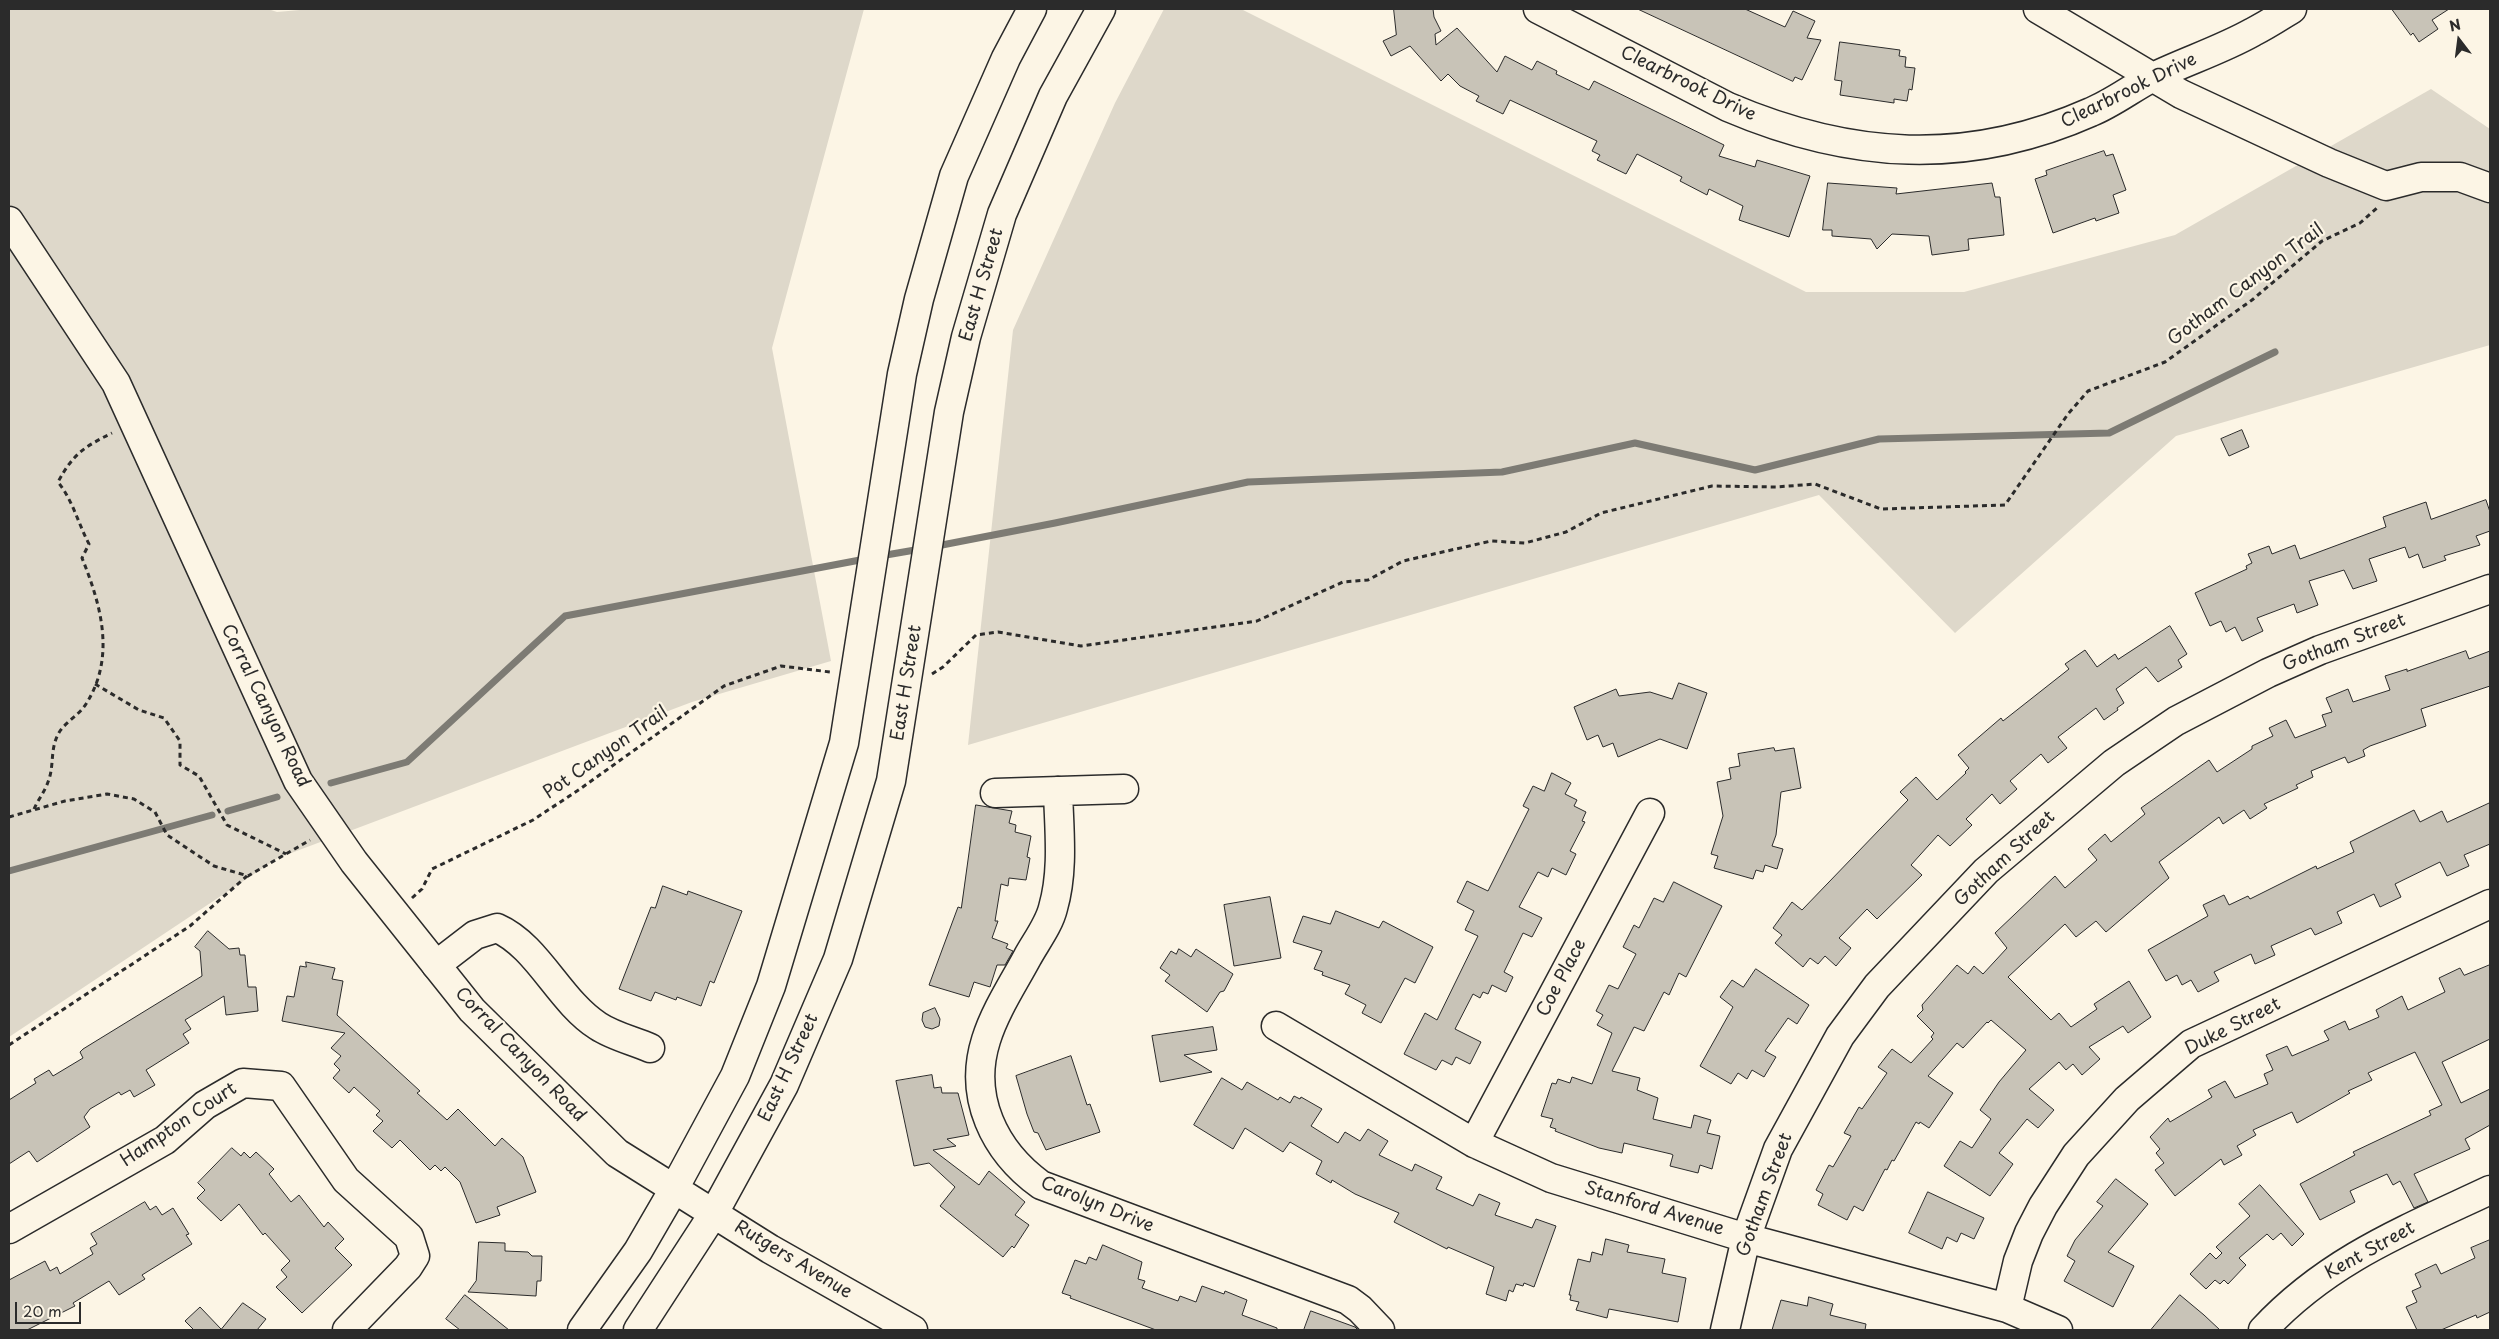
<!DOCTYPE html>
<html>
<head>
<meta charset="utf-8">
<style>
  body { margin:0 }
  #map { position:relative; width:2499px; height:1339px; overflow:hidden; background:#fcf5e5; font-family:"Playpen Sans",sans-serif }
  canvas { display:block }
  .frame { position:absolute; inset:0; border:10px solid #2b2b2b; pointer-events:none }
  .north { position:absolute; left:2434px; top:15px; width:50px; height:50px; -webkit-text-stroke:4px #fcf5e5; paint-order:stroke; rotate:345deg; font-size:14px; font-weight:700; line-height:20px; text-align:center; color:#2b2b2b }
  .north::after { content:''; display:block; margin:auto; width:18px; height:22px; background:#2b2b2b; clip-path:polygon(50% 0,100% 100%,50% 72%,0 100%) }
  .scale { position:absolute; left:15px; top:1302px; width:66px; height:22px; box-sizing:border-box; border:2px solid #2b2b2b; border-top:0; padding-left:6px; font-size:15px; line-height:18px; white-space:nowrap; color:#2b2b2b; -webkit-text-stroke:4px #fcf5e5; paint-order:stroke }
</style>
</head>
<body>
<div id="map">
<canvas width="2499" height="1339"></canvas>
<div class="frame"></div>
<div class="north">N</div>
<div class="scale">20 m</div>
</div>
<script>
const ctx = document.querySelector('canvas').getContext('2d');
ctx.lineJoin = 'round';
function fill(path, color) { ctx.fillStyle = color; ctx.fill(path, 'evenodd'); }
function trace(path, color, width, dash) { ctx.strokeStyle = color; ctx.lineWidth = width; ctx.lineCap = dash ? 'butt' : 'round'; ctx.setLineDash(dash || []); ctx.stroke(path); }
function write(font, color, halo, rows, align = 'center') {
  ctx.font = font + ' "Playpen Sans",sans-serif'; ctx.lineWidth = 4.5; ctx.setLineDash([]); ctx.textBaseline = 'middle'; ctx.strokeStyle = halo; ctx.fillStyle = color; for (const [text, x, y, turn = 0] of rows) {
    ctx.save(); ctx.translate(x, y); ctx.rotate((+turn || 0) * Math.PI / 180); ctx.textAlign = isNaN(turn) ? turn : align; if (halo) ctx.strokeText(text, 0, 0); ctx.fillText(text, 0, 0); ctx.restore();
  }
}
const green = new Path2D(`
  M9,9H268L277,12L311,9H864L772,348L831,661L692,702L278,858L9,1037Z
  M1164,9H1241L1806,292H1964L2175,235L2431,89L2490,129V345L2176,436L1955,633L1819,495L968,745L1013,330L1115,103Z`);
const stream = new Path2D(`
  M942,545L1055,523L1248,482L1502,472L1635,443L1755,470L1879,439L2109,433L2275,352
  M886,555L915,550
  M331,783L407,762L565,616L860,560
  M228,811L277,797
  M9,871L212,815`);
const building = new Path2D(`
  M1394,9H1433L1434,17L1441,31L1435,34L1436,45L1457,28L1497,72L1505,56L1532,70L1537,61L1557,71L1556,74L1589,90L1594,81L1724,145L1719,156L1755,167L1757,160L1810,176L1789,237L1739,220L1743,206L1709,189L1707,195L1680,181L1682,177L1637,154L1626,174L1597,160L1600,155L1592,151L1597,141L1510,100L1503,114L1476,101L1479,96L1460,86L1448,74L1441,81L1410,46L1391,56L1383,41L1396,35Z
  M1638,9H1745L1785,27L1793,11L1815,21L1807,38L1821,40L1802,80L1795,77L1793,81Z
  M2392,9H2449L2432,20L2438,29L2419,42L2413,33L2411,35Z
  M1840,42L1900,50L1899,56L1906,57L1905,67L1915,68L1912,90L1909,89L1907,101L1894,99V103L1840,95L1842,81L1835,80Z
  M2104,151L2106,156L2113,154L2126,190L2113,195L2119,213L2096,221L2095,218L2053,233L2035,179L2047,175L2046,171Z
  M1828,183L1897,188L1896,194L1992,183L1995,197H2000L2004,235L1968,239L1969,250L1932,255L1929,236L1892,234L1877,249L1871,239L1832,236V230H1823Z
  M2242,430L2249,447L2229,456L2221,439Z
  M2486,500L2490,512V531L2476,536L2480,545L2444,556L2446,560L2423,568L2418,554L2409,558L2405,547L2369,559L2377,581L2353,589L2344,570L2309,581L2318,605L2297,613L2294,604L2257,618L2263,631L2242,641L2235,627L2226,632L2221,621L2210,626L2195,593L2247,569L2246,566L2252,563L2248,554L2269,546L2272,554L2295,545L2300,559L2386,527L2383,517L2426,502L2431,519Z
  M2170,626L2187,654L2178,660L2182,667L2158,682L2146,667L2116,689L2124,703L2117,708L2118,710L2104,720L2096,708L2058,737L2067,748L2048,763L2041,754L2010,781L2017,789L2000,804L1992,794L1966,819L1972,825L1950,846L1938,835L1911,865L1922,875L1877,919L1867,909L1839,938L1851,948L1836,966L1825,956L1818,964L1810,958L1803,967L1775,943L1782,935L1773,928L1792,902L1802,910L1908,800L1900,792L1916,777L1937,800L1966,773L1965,772L1969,768L1958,755L2001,718L2003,721L2069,669L2065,664L2085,650L2097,667L2115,654L2118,659Z
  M2466,651L2469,659L2490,651V686L2421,709L2426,726L2370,746L2363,750L2365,756L2348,763L2345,757L2311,771L2313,777L2296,785L2298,788L2264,804L2267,808L2250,819L2244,810L2223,824L2219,817L2159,862L2169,878L2106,932L2096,921L2076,937L2065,924L2008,977L2051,1020L2059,1013L2071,1027L2097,1009L2094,1004L2129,981L2151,1017L2128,1033L2123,1026L2089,1047L2100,1059L2082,1075L2073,1064L2066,1070L2059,1062L2029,1089L2054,1110L2038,1128L2027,1119L1999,1153L2013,1164L1990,1196L1944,1166L1960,1141L1972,1148L1991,1119L1980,1110L1999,1082L2026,1050L1991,1020L1988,1023L1987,1022L1963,1048L1957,1043L1928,1076L1953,1093L1929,1128L1920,1122L1919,1124L1916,1122L1894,1161L1892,1160L1887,1170L1885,1169L1863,1211L1854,1206L1847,1220L1818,1205L1823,1194L1816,1190L1829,1165L1833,1167L1851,1136L1844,1133L1859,1107L1862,1109L1887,1073L1878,1067L1892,1049L1911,1063L1933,1039L1931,1037L1934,1033L1917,1016L1923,1010L1922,1005L1957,965L1968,974L1974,966L1983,974L2007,948L1995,933L2055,876L2065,888L2097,860L2088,849L2105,834L2111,842L2145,814L2141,808L2209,760L2217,772L2252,749V746L2273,736L2269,728L2286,720L2295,738L2326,726L2322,715L2332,712L2326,698L2348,689L2353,702L2390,690L2385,676L2407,669V671Z
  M1679,683L1707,693L1687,749L1660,739L1618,757L1613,743L1603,747L1598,735L1587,740L1574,707L1616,689L1619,696L1650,692L1672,699Z
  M1774,748L1775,751L1794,748L1801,788L1781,792L1776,835L1772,846L1783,849L1777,869L1765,865L1763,872L1756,870L1753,879L1714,868L1718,856L1711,854L1723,816L1717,782L1731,779L1729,768L1740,766L1738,754Z
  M1552,773L1571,783L1565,794L1577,800L1574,806L1586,812L1582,821L1585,822L1570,851L1576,854L1566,875L1552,868L1548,877L1538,872L1519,907L1542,918L1532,937L1523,933L1504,972L1513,977L1506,992L1492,985L1488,994L1483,992L1480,998L1473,994L1455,1029L1481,1042L1470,1064L1456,1057L1452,1065L1442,1060L1436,1070L1404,1054L1425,1013L1437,1020L1478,936L1465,930L1474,911L1457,902L1467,881L1488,891L1529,809L1523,806L1533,786L1544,791Z
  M2490,803V844L2464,855L2469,866L2447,876L2440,862L2395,884L2401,897L2380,907L2374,894L2337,912L2342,923L2315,935L2311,928L2271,946L2275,955L2255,964L2251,954L2214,972L2219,981L2198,992L2191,980L2182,985L2177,975L2166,981L2148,950L2208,916L2203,905L2224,895L2229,905L2248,896L2250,899L2316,866L2317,869L2354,852L2350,842L2414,810L2420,822L2442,811L2447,822Z
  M976,805L1012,811L1009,823L1016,825L1015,832L1031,836L1027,857L1030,858L1026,880L1009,878L1008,886L1001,884L995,921H998L992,938L1008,944L1006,948L1013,951L1005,965H997L990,987L974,982L969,997L929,985L958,907L961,908Z
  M1674,882L1722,906L1686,977L1679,973L1669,995L1664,992L1644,1031L1634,1027L1612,1071L1640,1078L1637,1090L1658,1098L1653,1119L1691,1128L1694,1115L1711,1120L1707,1133L1720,1136L1712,1169L1700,1165L1698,1173L1670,1166L1673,1155L1671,1154L1624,1143L1622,1153L1599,1148L1555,1131L1556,1129L1550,1127L1553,1119L1541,1116L1552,1083L1556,1084L1558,1079L1570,1083L1572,1077L1592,1084L1612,1033L1597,1025L1603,1015L1596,1011L1609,985L1618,989L1636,954L1623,947L1634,925L1639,928L1654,898L1663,902Z
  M663,886L687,895L688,891L742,911L714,983L710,981L701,1006L677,997L676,1000L655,992L651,1001L619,989L651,907L655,908Z
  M1270,897L1281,958L1234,966L1224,905Z
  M1336,911L1379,928L1383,921L1433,947L1415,983L1405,978L1381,1023L1362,1013L1366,1005L1345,994L1350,985L1322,975L1323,972L1314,969L1322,951L1293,942L1303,916L1330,924Z
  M208,931L229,949L239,948L240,955H245L248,987H256L258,1011L226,1015L224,996L185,1020L191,1029L183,1034L189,1043L146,1070L155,1085L134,1097L130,1090L121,1095L119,1092L90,1109L84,1117L90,1127L37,1162L29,1151L9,1164V1100L36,1083L34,1079L49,1070L53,1076L83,1058L80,1052L83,1049L202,976L200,951L195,947Z
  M1179,949L1191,957L1196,949L1233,974L1224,991L1220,992L1207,1012L1165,981L1170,975L1160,968L1171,951L1176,954Z
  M306,962L335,968L332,979L343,981L337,1015L420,1091L417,1093L447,1120L458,1109L495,1146L502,1138L523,1157L536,1192L497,1207L500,1215L476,1223L460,1182L445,1167L441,1171L435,1165L430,1170L400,1140L392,1148L373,1131L383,1121L376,1115L380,1111L354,1087L349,1093L333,1078L340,1070L334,1064L341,1056L331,1048L345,1033L282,1021L287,996L294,997L300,966L306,967Z
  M2490,965V1039L2442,1062L2461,1103L2490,1089V1125L2465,1139L2470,1149L2414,1174L2428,1202L2414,1208L2400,1181L2393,1185L2387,1174L2350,1191L2355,1202L2320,1220L2300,1184L2355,1155L2353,1152L2431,1115L2429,1111L2442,1105L2415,1052L2368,1073L2372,1080L2348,1091L2350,1093L2297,1123L2292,1112L2253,1130L2256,1135L2237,1146L2242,1155L2224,1165L2221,1159L2175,1196L2155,1170L2164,1163L2156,1153L2160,1149L2150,1137L2168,1118L2170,1122L2212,1097L2208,1090L2225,1081L2235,1098L2268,1084L2264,1074L2273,1070L2266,1055L2287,1046L2292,1056L2329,1040L2324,1031L2345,1021L2349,1030L2379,1017L2376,1010L2402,996L2408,1010L2445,992L2439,978L2460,968L2464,975Z
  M1756,969L1809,1005L1797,1024L1788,1018L1765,1051L1776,1057L1764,1077L1752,1070L1747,1079L1738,1073L1731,1084L1700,1066L1733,1007L1720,997L1732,980L1743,987Z
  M935,1008L940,1019L939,1026L932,1029L925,1027L922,1020L923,1013Z
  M1213,1027L1217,1050L1184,1055L1212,1072L1160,1082L1152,1036Z
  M1071,1056L1087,1105L1090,1104L1100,1132L1046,1150L1038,1133L1034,1132L1027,1114L1016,1076Z
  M932,1075L934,1088L941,1087L942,1093H958L969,1135L947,1139L956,1146L933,1150L979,1185L989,1171L1025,1202L1015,1215L1029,1225L1014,1248L1012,1246L1003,1257L940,1206L955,1187L929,1163L914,1166L896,1081Z
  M1222,1078L1242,1090L1247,1082L1278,1100L1280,1097L1290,1103L1294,1096L1300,1099L1301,1097L1322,1109L1311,1126L1338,1143L1345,1132L1360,1141L1368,1129L1388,1141L1379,1155L1412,1171L1415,1164L1442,1177L1436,1189L1473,1206L1479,1194L1500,1203L1495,1215L1532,1228L1536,1219L1556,1226L1534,1287L1524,1283L1523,1286L1516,1284L1513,1292L1509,1290L1506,1301L1486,1294L1494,1267L1448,1247L1447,1249L1394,1222L1399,1213L1355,1194L1332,1180L1331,1183L1316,1174L1322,1161L1290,1142L1283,1152L1245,1128L1233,1149L1194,1125Z
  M232,1148L241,1156L244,1152L250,1158L256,1152L274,1169L269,1174L291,1202L299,1195L324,1227L328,1222L344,1239L335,1248L352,1265L302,1313L276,1287L287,1277L281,1270L290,1261L265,1233L263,1235L239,1204L221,1221L197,1198L205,1190L198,1183Z
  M2116,1179L2148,1204L2108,1252L2134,1266L2113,1307L2064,1281L2075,1261L2067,1256L2075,1240L2103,1206L2097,1202Z
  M2260,1185L2304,1234L2292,1246L2281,1233L2273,1240L2267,1234L2239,1258L2246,1265L2228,1284L2224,1280L2220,1284L2215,1280L2206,1289L2190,1274L2210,1253L2216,1259L2222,1253L2216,1247L2250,1216L2239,1204Z
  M1928,1192L1984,1218L1974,1239L1961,1233L1957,1242L1947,1237L1942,1249L1909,1233Z
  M145,1202L150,1210L156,1206L162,1215L173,1208L189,1234L186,1235L192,1244L142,1275L145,1279L119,1295L109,1281L73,1303L75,1306L27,1330H9V1280L45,1261L50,1271L57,1267L60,1274L93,1254L90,1248L97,1244L91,1234Z
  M1606,1239L1629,1245L1627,1252L1665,1259L1662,1273L1686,1278L1678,1322L1609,1309L1607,1318L1576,1310L1579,1302L1570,1300L1571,1295H1569L1578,1259L1590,1262L1592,1252L1602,1255Z
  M2490,1240V1312L2477,1318L2476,1315L2441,1330H2417L2406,1307L2417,1302L2412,1291L2421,1287L2415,1274L2436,1264L2441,1274L2475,1258L2471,1248Z
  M479,1242L505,1243V1251L528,1252L532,1256H542L541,1281H537L536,1296L468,1292L476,1281Z
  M1103,1245L1142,1262L1138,1279L1145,1281L1142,1288L1178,1301L1180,1296L1196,1302L1202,1286L1224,1294L1225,1291L1247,1300L1242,1315L1277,1328V1330H1156L1070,1298L1071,1296L1062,1293L1075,1260L1086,1264L1089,1257L1096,1260Z
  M465,1295L509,1330H460L446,1319Z
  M2180,1295L2204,1315L2220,1330H2151Z
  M1809,1297L1833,1304L1830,1315L1866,1324L1865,1330H1772L1781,1300L1807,1306Z
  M243,1303L266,1319L257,1330H194L185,1321L200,1307L221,1329Z
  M1311,1311L1355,1327L1358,1330H1304Z`);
const path = new Path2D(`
  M932,674L943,667L976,635L998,632L1081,646L1257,621L1343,582L1368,580L1403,561L1491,541L1525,543L1566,532L1601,513L1712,486L1776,487L1815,484L1881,509L2005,505L2068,414L2088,391L2165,362L2252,300L2322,241L2360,223L2377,208
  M95,684L139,710L164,718L180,741V765L199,776L227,825L286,854
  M34,809C38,800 45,791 48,782C55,765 49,748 60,731C67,721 79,715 86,704C116,657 101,605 82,558L89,544C78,523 73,501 58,482C73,454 84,447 112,433
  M9,817L65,801L107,794L134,799L155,812L167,835L214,866L248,876L310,840
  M412,898L422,889L432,869L533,820L580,789L724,686L781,666L830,672
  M9,1045L190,926L247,876`);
const minor = new Path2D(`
  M1538,9L1728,107C1850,159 1967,167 2091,112C2113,103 2132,88 2153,77C2186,61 2221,50 2253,32C2267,25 2279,17 2292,9
  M2038,9L2181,94L2329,163L2386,186L2421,177H2460L2490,188
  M1058,791C1059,829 1064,870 1053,908C1049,925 1035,943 1027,958C1013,984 995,1011 986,1040C968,1097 994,1151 1041,1185L1348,1300L1360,1309L1380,1330
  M995,793L1124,789
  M436,965L475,935L497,928C538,946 559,1001 598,1026C613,1036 634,1041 650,1048
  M1276,1026L1474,1143L1551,1178L1746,1238L2007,1308L2058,1330
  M1474,1143L1650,813
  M9,1229L165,1140L205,1105L243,1083L281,1086L346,1180L409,1237L415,1256L408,1267L347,1330
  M2007,1308L2018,1261L2029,1233L2043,1206L2076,1155L2127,1099L2191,1044L2490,904
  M1725,1330L1746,1238L1778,1149L1840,1036L1877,986L1986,871L2114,763L2176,721L2268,673L2320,650L2490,589
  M2263,1330C2328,1260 2405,1230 2490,1190`);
const major = new Path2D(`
  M9,221L116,383L298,781L354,862L472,1010L617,1153L770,1249L913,1330
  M582,1330L638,1251L674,1189L735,1076L771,986L844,743L902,374L919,299L954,176L1006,58L1032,9
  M638,1330L714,1213L784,1085L838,959L891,781L949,412L966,337L1002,214L1053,96L1101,9`);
const streetNames = [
  ["Clearbrook Drive",1688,84,26],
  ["Clearbrook Drive",2129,91,-26],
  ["East H Street",982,285,-74],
  ["Gotham Canyon Trail",2246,285,-37],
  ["Gotham Street",2344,643,-21],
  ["East H Street",907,683,-81],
  ["Corral Canyon Road",265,706,64],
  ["Pot Canyon Trail",606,753,-35],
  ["Gotham Street",2005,859,-43],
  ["Coe Place",1562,978,-62],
  ["Duke Street",2233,1027,-27],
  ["Corral Canyon Road",520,1055,46],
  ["East H Street",789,1068,-65],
  ["Hampton Court",179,1125,-34],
  ["Gotham Street",1765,1195,-70],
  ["Carolyn Drive",1097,1205,22],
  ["Stanford Avenue",1654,1209,17],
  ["Kent Street",2370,1251,-29],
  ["Rutgers Avenue",793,1260,31]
];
fill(green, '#ded8ca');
trace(stream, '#7d7b74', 7);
fill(building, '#c8c3b7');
trace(building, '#2b2b2b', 1);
trace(minor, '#2b2b2b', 31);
trace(major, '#2b2b2b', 31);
trace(path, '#2b2b2b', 3, [5, 4]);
trace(minor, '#fcf5e5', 28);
trace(major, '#fcf5e5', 28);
write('18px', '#2b2b2b', '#fcf5e5', streetNames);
</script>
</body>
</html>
